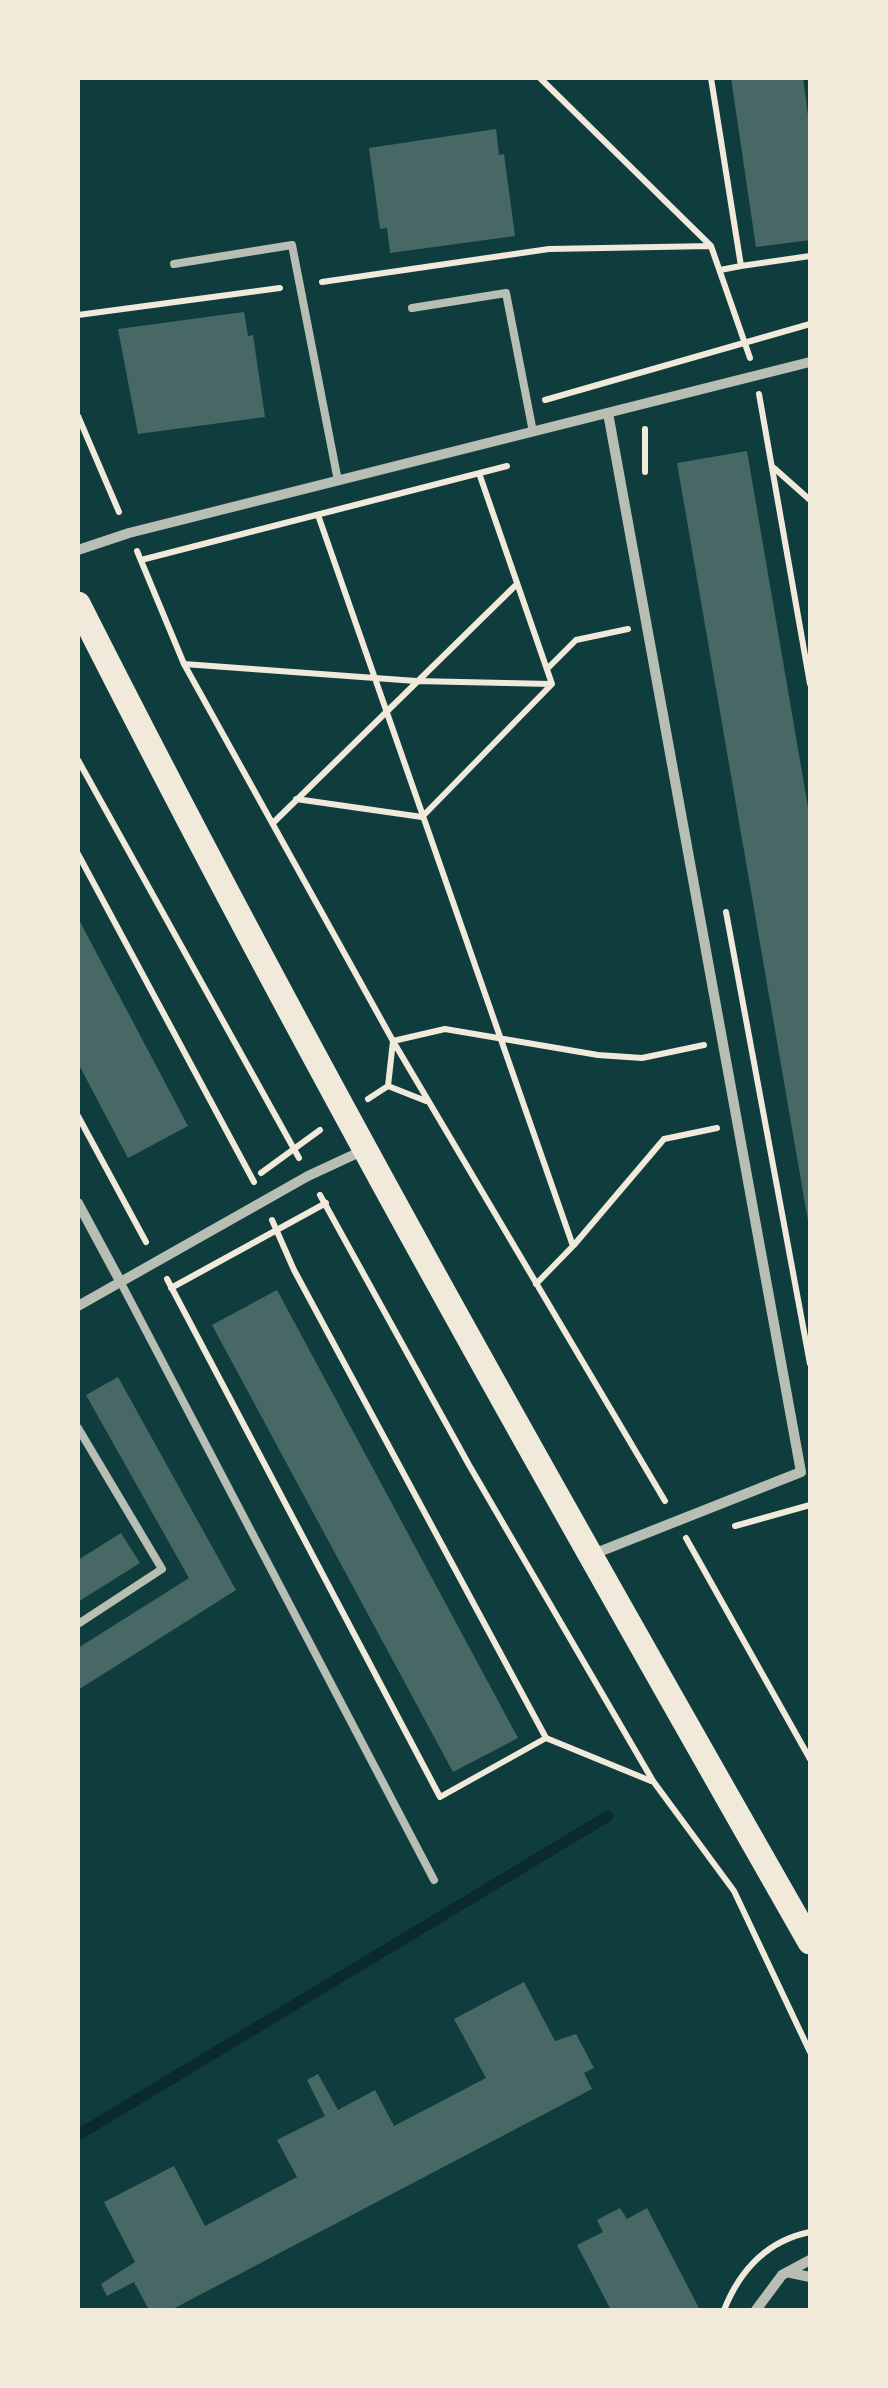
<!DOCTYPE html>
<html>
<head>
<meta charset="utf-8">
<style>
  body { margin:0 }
  #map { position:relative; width:888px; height:2388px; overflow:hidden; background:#0f3d3e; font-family:Roboto,sans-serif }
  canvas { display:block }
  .frame { position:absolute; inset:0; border:80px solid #f1e9da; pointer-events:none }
</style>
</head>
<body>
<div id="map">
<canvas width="888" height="2388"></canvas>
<div class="frame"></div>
</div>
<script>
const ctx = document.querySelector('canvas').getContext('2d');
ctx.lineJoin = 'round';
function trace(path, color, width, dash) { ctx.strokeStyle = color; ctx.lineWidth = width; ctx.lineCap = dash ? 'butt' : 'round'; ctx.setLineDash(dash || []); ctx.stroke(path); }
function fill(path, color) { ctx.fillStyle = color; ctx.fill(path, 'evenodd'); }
const stream = new Path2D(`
  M78,2135L608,1816`);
const building = new Path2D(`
  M731,78H803L810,130V240L756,247Z
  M496,129L499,155L504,154L515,236L390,253L387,228L380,229L369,148Z
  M244,312L248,336L253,335L265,417L138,434L118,329Z
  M747,451L810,819L808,1221L677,463Z
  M78,918L188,1126L128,1158L78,1063Z
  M277,1290L518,1738L453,1772L212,1325Z
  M118,1377L236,1590L78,1690V1648L189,1578L86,1395Z
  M121,1533L140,1563L78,1602V1560Z
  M524,1982L555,2041L576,2034L594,2068L584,2073L592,2089L171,2310H149L134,2282L107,2296L101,2284L135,2262L104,2202L174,2166L205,2226L297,2177L277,2140L325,2116L307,2080L318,2074L338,2110L375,2090L394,2126L486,2078L454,2019Z
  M620,2208L627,2219L647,2208L700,2310H611L577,2245L603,2232L597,2220Z`);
const path = new Path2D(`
  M540,78L711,246L750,358
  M711,78L741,266L720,270
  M741,266L810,256
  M322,282L549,249L711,246
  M78,315L280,288
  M759,394L810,684
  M545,400L810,324
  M78,416L119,512
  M774,468L810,500
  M645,472V429
  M318,515L573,1246L536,1284
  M137,551L184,664L393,1041L665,1501
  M141,560L507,466
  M184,664L416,681L551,684
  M547,669L576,640L628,629
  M78,760L299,1158
  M296,799L422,817L552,684L479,473
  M273,823L517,584
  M78,854L254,1182
  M726,912L810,1364
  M368,1099L388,1086
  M426,1101L388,1086L393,1041L445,1029L598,1055L642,1058L704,1045
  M78,1116L146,1242
  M261,1173L320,1130
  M320,1195L469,1465L653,1781L734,1891L810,2052
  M574,1245L664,1139L717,1128
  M167,1279L440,1797L546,1738L294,1270L272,1220
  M171,1288L326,1203
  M735,1526L810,1505
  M686,1538L810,1759
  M546,1738L651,1781
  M724,2310C740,2270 766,2241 810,2232`);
const service = new Path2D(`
  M174,264L292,245L338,481
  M412,308L506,293L533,432
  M120,1281L434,1880
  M78,1428L162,1569L78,1624`);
const minor = new Path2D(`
  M78,550L129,533L810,362
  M78,1203L120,1281
  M78,1306L308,1176L364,1150
  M591,1555L801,1472L608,413
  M791,2273L810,2277
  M756,2310L782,2275L810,2260`);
const primary = new Path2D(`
  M78,604C307,1058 558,1500 810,1942`);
trace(stream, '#0a2a2b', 11);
fill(building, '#486865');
trace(path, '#f1e9da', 6);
trace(service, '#b8beb3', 8);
trace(minor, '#b8beb3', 10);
trace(primary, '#f1e9da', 25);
</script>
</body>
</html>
